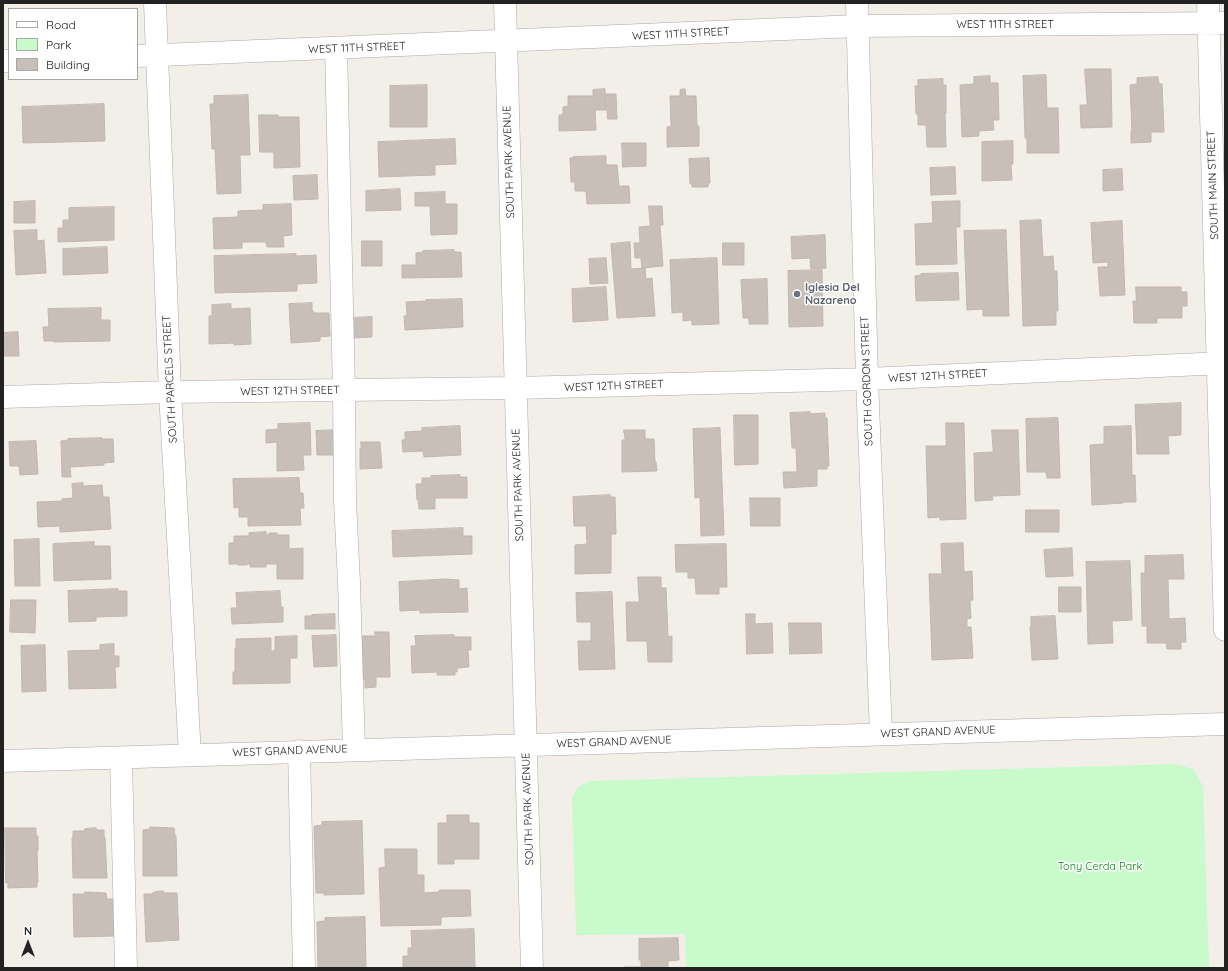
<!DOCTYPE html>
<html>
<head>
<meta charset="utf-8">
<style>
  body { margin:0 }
  #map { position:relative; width:1228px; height:971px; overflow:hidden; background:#f2efe9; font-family:Quicksand,sans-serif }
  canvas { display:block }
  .frame { position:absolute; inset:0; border:4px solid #222; pointer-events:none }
  .legend { position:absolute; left:8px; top:8px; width:130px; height:72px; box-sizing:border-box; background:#fff; border:1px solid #a7a7a7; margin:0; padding:5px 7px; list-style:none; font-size:12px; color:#222 }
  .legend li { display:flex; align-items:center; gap:8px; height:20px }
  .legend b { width:20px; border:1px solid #a7a7a7 }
  .north { position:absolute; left:8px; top:923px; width:40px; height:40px; -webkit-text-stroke:3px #fff; paint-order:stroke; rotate:0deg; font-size:11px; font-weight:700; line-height:16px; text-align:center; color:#222 }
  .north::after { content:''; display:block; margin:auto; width:14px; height:18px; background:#222; clip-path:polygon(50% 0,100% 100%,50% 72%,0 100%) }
</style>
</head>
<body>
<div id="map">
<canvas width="1228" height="971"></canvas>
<div class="frame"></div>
<ul class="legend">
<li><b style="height:5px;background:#fff"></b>Road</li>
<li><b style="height:11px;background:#c8facc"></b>Park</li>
<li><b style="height:11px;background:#c7bfb8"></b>Building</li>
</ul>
<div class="north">N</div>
</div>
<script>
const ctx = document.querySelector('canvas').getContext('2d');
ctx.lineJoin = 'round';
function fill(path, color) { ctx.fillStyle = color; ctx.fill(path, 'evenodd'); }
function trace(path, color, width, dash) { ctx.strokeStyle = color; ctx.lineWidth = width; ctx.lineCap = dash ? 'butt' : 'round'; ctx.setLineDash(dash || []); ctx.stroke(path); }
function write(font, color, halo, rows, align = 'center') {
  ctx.font = font + ' Quicksand,sans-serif'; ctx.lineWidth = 3; ctx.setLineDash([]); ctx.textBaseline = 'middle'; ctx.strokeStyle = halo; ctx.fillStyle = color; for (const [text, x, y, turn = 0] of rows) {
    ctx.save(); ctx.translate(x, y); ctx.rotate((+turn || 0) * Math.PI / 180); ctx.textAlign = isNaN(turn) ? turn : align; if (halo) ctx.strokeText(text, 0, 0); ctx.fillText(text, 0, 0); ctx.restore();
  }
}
const park = new Path2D(`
  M1175,764L1193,769L1203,786L1209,968H686L685,934L576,935L572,797L578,787L589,781Z`);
const building = new Path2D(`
  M1085,69H1111L1112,127L1081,128L1080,105H1087Z
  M1046,75L1047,108H1058L1059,153H1027V138H1025L1023,76Z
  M990,76V83H998L999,120H993L994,130L979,131V136L962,137L960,85L974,84V77Z
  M1158,77L1159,84H1162L1164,132H1151V142L1131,143V131H1132L1130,85L1137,84V78Z
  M943,79V85H946V113H945L946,147H927L926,125H918V114H916L915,86H918V80Z
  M427,85V127H390V86Z
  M605,89L606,110H595L596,130L559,131V115H563V107L568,106V96H593V90Z
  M685,89L686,96H696L697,126H699V146L667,147V127L671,126L670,96H680V90Z
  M606,94H616L617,119H608Z
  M248,95L250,155H240L241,193L217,194L215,149H212L210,104H214V96Z
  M104,104L105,141L23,143L22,107Z
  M259,115H278V117H299L300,167L274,168V152H260Z
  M455,139L456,164L435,165V175L379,177L378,142Z
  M1013,141V164H1011L1012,180L982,181V142Z
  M622,143H646V166L623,167Z
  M606,156V165H617L619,186H629L630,203L587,204L586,191H575V182H571L570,158H573V157Z
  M709,158L710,183H708V187H692V184H690L689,159Z
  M955,167L956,194L931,195L930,168Z
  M1122,169L1123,190L1103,191V170Z
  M317,175L318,199L294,200L293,176Z
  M400,189L401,210L366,211V191Z
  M445,192V204H457V234L431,235L430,206H415V193Z
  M35,201V223H14V202Z
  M955,201H960V227H956L957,264L916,265L915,224L933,223L932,202Z
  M291,204L292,235L283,236L284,247H267L266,242H242V248L214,249L213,218L238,217V211L263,210V205Z
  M649,206H662L663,225H660L663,266L642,268L641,258H635L634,243H640L639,227L650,226Z
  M114,207V240L58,242V228H63V220H69V208Z
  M1041,220L1043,257L1053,256L1054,271H1057L1058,311H1056V325L1023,326L1020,221Z
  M1122,221L1125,295L1100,296L1098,267H1108V262L1093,263L1091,223Z
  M37,230V241L44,240L46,273L16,275L14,231Z
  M1006,230L1009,316H983V309L967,310L964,231Z
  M825,235L826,268L811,269L810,258L792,259L791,237Z
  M362,241H382V266H362Z
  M630,242L631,269L645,268L646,279L652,278L655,316L617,318L611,244Z
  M723,243H744V265H723Z
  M107,247L108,273L63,275V249Z
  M454,250V252H461L462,277L402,278V265H416V253L423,252V251Z
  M296,254V256L316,255L317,283L297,284V291L215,293L214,256Z
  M606,258L608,283L590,284L589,259Z
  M717,258L719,324L692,325V320L683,321V312L672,313L670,260Z
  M822,270L823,326L789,327L788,271Z
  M958,273L959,300L916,301L915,276L921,275V274Z
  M767,279L768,324H749V318H743L741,280Z
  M606,287L608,320L573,322L572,289Z
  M1136,287H1181V292H1187V306H1182V318H1157V323H1134L1133,301H1136Z
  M462,299L463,327L405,330L404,316H407L406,302L426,301V300Z
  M312,303V311H313L314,313H329L330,336L320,337V341L291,343L289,304Z
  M231,304V309L250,308L251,344L234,345V343L209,344V316H212V305Z
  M101,308V320H110V341L54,342V341H44L43,327H49L48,309Z
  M372,317V337L352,338V318Z
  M18,332L19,356H3V333Z
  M1181,403V435L1168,436L1169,454H1137L1135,405Z
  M810,412V414L825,413V418H827L829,466H827V469H817V486L784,488L783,472H797L796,448H792L790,413Z
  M734,415H758V464L735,465Z
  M1058,418L1060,478H1047L1046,472H1027L1026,419Z
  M310,423L311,455H303L304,470L277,471V442L266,443V430L278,429V424Z
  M946,423H964L966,519L940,520V517L928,518L926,446H946Z
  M460,426L461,455L424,457L423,451L403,452L402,440H405V432L422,431V428Z
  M1131,426L1132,475H1135L1136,502H1123V503L1092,505L1090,445L1104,444V427Z
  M720,428L724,535L701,536L700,497L695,498L693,429Z
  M337,430V455H317L316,431Z
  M624,430H645V439H654L655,462H656L657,471L622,472V440H625Z
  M992,430H1018L1020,495L992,496L993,500L975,501L974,453L993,452Z
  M102,438V439H113L114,462L104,463V465L70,467L71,477H62L61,441L68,440V439Z
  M36,441L38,474L20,475L19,466H10L9,442Z
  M361,442H380L382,468L360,469V448H361Z
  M460,475V477H467V498H435V509H419L418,500H417L416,484H422V478H431V476Z
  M299,478L300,493H303L304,508H300L301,525L248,526V517H239V507L234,508L233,479Z
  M83,483V486L102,485L103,497H109L111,529L60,532V526L38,527L37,502L62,501V499L73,498L72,484Z
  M610,495V497H615L616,534H611V573L575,574V545L587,544L586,526H574L573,497Z
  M750,498H780V526H751Z
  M1026,510H1059V532H1026Z
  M463,528V536H472V554L393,557L392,531Z
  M266,532V535H269V533H277V535H289V549L303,548V579H277V564H266V567H250V564H247V565H238V564H229V543H234V536H249V533Z
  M39,539L40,586H15L14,540Z
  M94,542V546H110L111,579L54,581L53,544Z
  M963,543L964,572L972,571L973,600H970L971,618L967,619V627H971L973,658L932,660L929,574H942L941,544Z
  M726,544L727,587H719V594H696L695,578H688V572H676L675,545Z
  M1072,548L1073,576L1046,577L1044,550Z
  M1183,555L1184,579H1168L1169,619L1185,618L1186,642H1181V649H1167L1166,643H1147V626H1142L1141,573H1145V556Z
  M1130,561L1132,620L1112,621L1113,643L1088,644L1086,562Z
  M638,577H661V588H666L668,637L672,636V662H648L647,641H627L626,602H639Z
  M445,579L459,580V589L467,588L468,612L420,613V610L400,611L399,582Z
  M1059,587H1081V612H1059Z
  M118,589V591H127V616L96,617V621L69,622L68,591Z
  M280,591L281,607H283V622L232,624L231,608H237L236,593Z
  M612,592L615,669L579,670L578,641H591V622H577L576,593Z
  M11,600H36L35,633L10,632Z
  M335,614V629H305V616H312V615Z
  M746,614H755V624L772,623L773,653L747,654Z
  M1055,616L1058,659L1032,660L1030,627H1031V617Z
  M789,623H821L822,653L790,654Z
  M375,632H389L390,677H376V687L365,688V679H361L360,636H375Z
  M336,635L337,666L314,667L312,636Z
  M454,635L455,637H471V650H468L469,667L457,668V672H455V675H437V672L412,673L411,646H416L415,636Z
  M297,636V658H290V683L233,684V672H235V648H236V639L271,638V651H275V637Z
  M114,644V656H119V667H115L116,688L69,689L68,651L100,650V645Z
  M45,645L46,691L22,692L21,646Z
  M447,815H469V823H479V859H454V864H438V823H447Z
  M362,821L364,894L324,895V893H316L314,826L322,825V822Z
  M150,827L174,828L175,836H176L177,876H143V830L150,829Z
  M5,828H36V836H38V851H37L38,882H37V887L8,888V883H6Z
  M96,828L97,830H104V837H105L107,878H73L72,838H73V831H84L85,829Z
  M385,849H417V875H424V893L439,892V890H470L471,916L441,917V925L381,926L379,868L385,867Z
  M163,891L165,893H177L179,940L146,942L144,894H151L154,892Z
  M85,892L106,893L107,899H113L114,936L74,937L73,894H85Z
  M365,917L366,968H318L317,922L325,921V918Z
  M474,929L475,968H403V956H408V948H412L411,931Z
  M678,938L679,960L668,961V968H624V967H641V960H639V939Z`);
const minor = new Path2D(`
  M155,3L170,392L190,755
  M505,3L532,968
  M857,3L867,379L881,734
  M1208,3L1225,630
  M336,48L344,390L345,501L349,582L354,749
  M137,56L857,26L1225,23
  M3,61H9
  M3,397L170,392L516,388L867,379L1225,363
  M299,751L304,968
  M121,758L126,968
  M3,761L1225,724`);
const markers = [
  [797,294,4,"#6b7280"]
];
const streetNames = [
  ["WEST 11TH STREET",1005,25],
  ["WEST 11TH STREET",681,34,-3],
  ["WEST 11TH STREET",357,48,-2],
  ["SOUTH PARK AVENUE",509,162,-92],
  ["SOUTH MAIN STREET",1213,185,-92],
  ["WEST 12TH STREET",938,376,-3],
  ["SOUTH PARCELS STREET",170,379,-93],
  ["SOUTH GORDON STREET",867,381,-92],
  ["WEST 12TH STREET",614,386,-2],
  ["WEST 12TH STREET",290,391,-1],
  ["SOUTH PARK AVENUE",518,485,-92],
  ["WEST GRAND AVENUE",938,732,-2],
  ["WEST GRAND AVENUE",614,742,-2],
  ["WEST GRAND AVENUE",290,751,-2],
  ["SOUTH PARK AVENUE",528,809,-92]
];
const worshipNames = [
  ["Iglesia Del",805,288],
  ["Nazareno",805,301]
];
const parkNames = [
  ["Tony Cerda Park",1100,867]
];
fill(park, '#c8facc');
fill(building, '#c7bfb8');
trace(building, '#c4b6ab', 1);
trace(minor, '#a9a9a9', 23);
trace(minor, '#fff', 22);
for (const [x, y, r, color] of markers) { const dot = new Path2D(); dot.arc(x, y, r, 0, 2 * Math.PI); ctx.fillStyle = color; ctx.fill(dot); trace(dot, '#fff', 1.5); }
write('11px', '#222', '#fff', streetNames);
write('bold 11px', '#5b616d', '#fff', worshipNames, 'left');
write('11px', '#0c8416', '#fff', parkNames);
</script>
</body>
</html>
